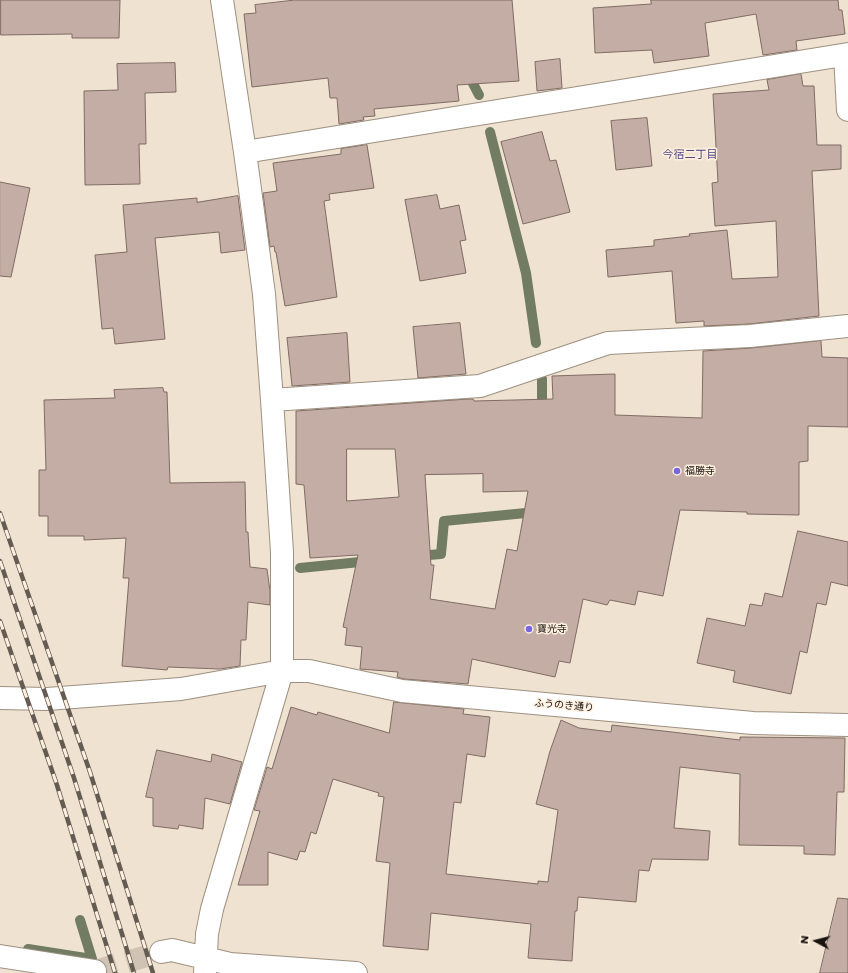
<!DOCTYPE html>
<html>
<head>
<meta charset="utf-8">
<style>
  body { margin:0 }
  #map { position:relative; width:848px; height:973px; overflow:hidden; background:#f0e2d1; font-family:Poppins,sans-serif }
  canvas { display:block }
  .north { position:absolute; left:796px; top:921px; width:40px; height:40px; -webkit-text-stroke:3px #feefde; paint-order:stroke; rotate:277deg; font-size:11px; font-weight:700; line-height:16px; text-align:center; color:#18130e }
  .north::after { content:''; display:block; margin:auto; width:14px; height:18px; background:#18130e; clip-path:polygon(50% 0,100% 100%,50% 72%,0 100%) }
</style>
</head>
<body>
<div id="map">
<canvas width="848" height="973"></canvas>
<div class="north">N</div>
</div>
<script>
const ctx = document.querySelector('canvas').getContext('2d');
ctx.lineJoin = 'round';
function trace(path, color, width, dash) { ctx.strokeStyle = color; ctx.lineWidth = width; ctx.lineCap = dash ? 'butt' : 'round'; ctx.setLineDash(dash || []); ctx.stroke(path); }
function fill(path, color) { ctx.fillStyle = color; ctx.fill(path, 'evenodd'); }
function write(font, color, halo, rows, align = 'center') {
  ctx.font = font + ' Poppins,"Noto Sans JP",sans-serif'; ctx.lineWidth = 3; ctx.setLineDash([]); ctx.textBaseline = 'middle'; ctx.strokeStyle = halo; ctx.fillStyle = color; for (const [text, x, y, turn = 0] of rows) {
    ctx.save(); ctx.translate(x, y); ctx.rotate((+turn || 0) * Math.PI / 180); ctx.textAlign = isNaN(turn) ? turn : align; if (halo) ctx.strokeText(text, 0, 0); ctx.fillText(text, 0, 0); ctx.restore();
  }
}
const stream = new Path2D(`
  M467,72L479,95
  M490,132L526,273L536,343
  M542,379V412
  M417,556L441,554L444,521L536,512
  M300,568L370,561
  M28,949L92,959L80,920`);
const building = new Path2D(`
  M1,0H120L119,38H72V34L1,35Z
  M295,0H512L519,81L457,85L459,101L374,109L375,116L363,117L364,120L339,124L337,98H330L328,78L252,87L244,14L256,13L255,5Z
  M651,0H838L839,10H842L845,34L796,41L797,50L763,55L756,14L705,23L709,56L654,63L652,50L595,53L593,8L651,4Z
  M560,59L562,88L537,91L535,62Z
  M175,63L176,92L145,93L146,144H139L140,184L85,185L84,91L118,90L117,64Z
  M801,74L803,86H814L817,145H841V169L812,171L819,316L749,324L704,326V321L676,323L672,271L608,277L606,250L654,246V240L690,236L689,234L727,230L732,279L778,277L776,221L715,226L712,183L718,182L713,94L769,90L767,80Z
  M647,118L652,166L616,170L611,121Z
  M542,132L550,161L556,160L570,212L523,224L501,142Z
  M367,145L374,188L329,194L330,200L324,201L337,297L285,306L276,252H275L274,246L270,247L263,193L277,191L273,163L341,154V149Z
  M0,182L30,188L11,277L0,276Z
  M437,195L440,209L459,205L466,240L460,241L466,273L420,281L405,200Z
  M238,196L245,250L221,253L219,232L155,238L165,339L115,344L113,328L102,329L95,255L127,252L123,205L197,198V202Z
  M460,323L466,374L418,378L413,327Z
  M347,333L350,382L292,386L287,338Z
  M821,341L822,357L848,358V427L808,426V461L799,462V515L747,514V512L680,510L663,596L638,591L635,605L610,600L607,605L583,599L570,663L559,661L555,677L472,659L468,684L404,679L397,677L398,672L360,669L362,647L345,645L347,628L343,627L358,555L310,558L304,485L296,484V411L468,399H473L474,401L553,399L552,376L615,374V415L702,418L703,351L751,348ZM347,449H395L399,497L347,501ZM483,474V492L528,491L517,551L507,549L495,609L430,599L434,565H431L425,475Z
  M163,388L164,392H167L170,483L245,482L246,532H248L250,567L267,569L270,591V605L248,602L246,640H241L240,666L220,669L168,667L167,670L122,666L129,578H123L126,538L84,540V536H48V516H39V470H46L44,400L115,398L114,390Z
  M798,531L848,542V586L831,582L826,605L817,603L807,653L800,651L791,694L733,682L735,671L697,663L707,618L745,626L750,604L762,606L765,593L782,597Z
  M394,702L464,709L463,714L490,717L485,757L467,754L461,803L454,802L446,874L538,884V881L548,882L558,810L536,804L550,751L561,720L579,728L611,732L612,725L740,740V737L845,738L844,792H837L835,855L804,854V846L739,845L740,774L680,767L674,828L710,831L708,860L652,859L649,871L639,870L636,902L578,897L577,911H575L572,961L528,958L531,924L431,913L428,950L383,946L390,863L376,861L384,797L378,796L379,793L333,779L316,834L311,832L305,852L300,851L297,860L268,852V885H238L260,811L254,810L267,767L272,769L291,707L317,715L318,712L389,733Z
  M157,750L211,762L212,754L242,762L230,804L205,798L203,829L179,825L178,829L153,826V798L146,797Z
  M838,898L848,899V973H820Z`);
const streetTunnel = new Path2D(`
  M95,971L161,952`);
const street = new Path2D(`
  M845,55L848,110
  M245,152L848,54
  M272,400L480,386L608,343L750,336L848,326
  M0,698L47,699L181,689L282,671
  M161,952L172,950L230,964L356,973
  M0,956L95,971
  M205,973L207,934L212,909L282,671V552L272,400L264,294L245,152L222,0`);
const secondary = new Path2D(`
  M282,671H309L402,691L753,723L848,725`);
const rail = new Path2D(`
  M0,513L90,772L153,973
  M0,561L74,778L134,973
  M0,621L56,782L115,973`);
const markers = [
  [677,471,4,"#7766e1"],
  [529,629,4,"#7766e1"]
];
const poiNames = [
  ["福勝寺",685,471],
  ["寶光寺",537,629]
];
const streetNames = [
  ["ふうのき通り",564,706,5]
];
const neighbourhoodNames = [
  ["今宿二丁目",690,155]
];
trace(stream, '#717c63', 10);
fill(building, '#c3ada5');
trace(building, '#7f6b63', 1);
trace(streetTunnel, '#d0c3b4', 22, [22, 11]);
trace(street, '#9d9080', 24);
trace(secondary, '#9d9080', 24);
trace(street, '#fff', 22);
trace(secondary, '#fff', 22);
trace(rail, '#645c53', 4.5);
trace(rail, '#feefde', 3, [9]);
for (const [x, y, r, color] of markers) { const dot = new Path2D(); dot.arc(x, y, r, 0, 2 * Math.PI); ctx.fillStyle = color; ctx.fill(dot); trace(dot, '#feefde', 1.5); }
write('10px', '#18130e', '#feefde', poiNames, 'left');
write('10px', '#18130e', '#feefde', streetNames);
write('11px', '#4b4583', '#feefde', neighbourhoodNames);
</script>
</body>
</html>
